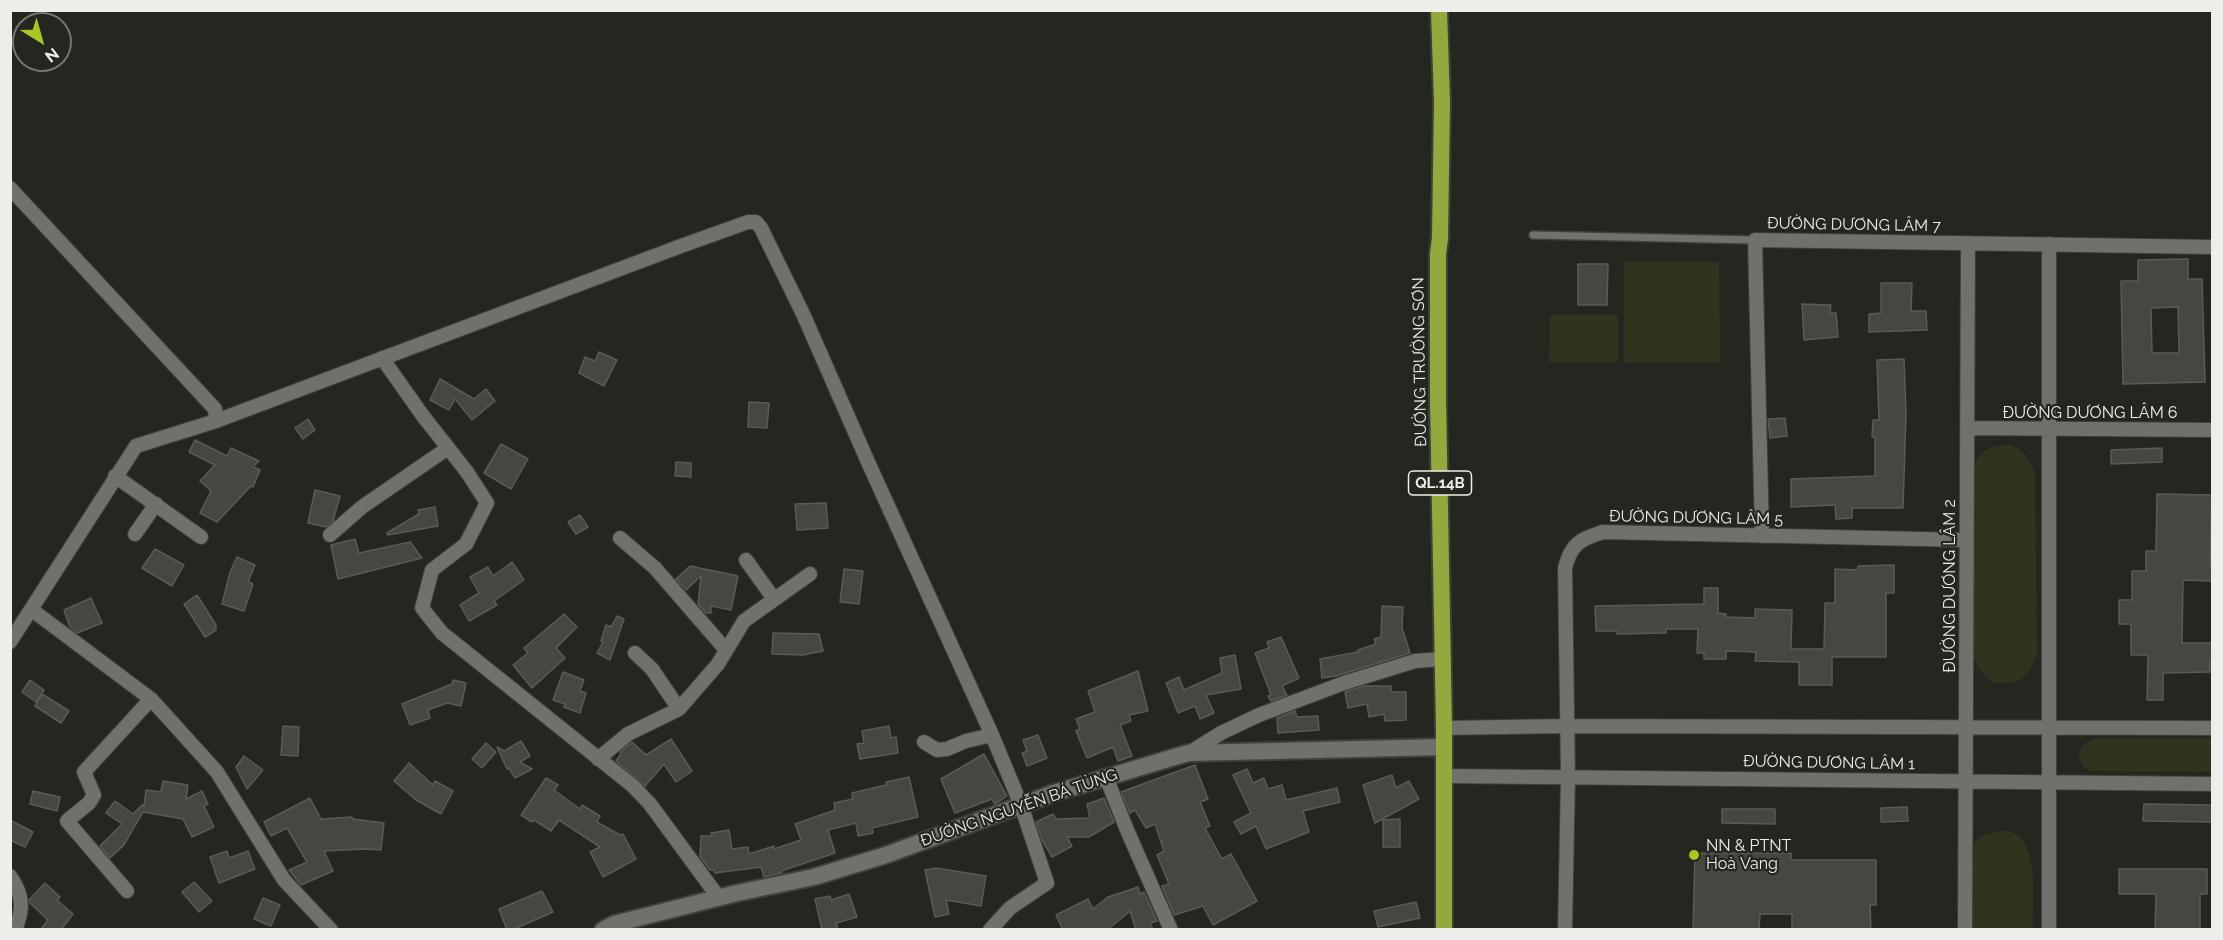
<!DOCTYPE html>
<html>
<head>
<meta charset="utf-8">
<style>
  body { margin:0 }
  #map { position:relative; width:2223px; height:940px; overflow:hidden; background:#242620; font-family:Raleway,sans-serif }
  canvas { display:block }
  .frame { position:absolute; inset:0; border:12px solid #edeeea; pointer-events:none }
  .north { position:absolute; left:12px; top:12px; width:60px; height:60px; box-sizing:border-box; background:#242620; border:2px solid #747671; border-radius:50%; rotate:143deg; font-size:16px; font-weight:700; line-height:24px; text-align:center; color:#edeeea }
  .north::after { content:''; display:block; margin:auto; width:21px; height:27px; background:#a6c821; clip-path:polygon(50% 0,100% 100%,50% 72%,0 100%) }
</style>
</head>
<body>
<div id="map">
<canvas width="2223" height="940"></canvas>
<div class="frame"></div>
<div class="north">N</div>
</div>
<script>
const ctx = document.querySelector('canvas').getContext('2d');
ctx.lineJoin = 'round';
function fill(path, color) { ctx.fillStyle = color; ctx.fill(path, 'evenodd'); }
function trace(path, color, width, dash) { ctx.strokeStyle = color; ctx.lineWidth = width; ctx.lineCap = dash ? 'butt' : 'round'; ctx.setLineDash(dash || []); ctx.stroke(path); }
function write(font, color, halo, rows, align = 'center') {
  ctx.font = font + ' Raleway,sans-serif'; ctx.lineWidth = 4.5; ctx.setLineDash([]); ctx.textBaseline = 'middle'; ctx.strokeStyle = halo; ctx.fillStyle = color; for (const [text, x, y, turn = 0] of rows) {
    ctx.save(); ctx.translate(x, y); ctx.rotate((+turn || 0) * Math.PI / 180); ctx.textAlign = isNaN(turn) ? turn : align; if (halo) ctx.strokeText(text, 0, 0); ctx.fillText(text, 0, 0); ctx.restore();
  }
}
const green = new Path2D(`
  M1624,262H1719L1720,362L1624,363Z
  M1550,315H1618V362H1549Z
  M2009,444C2024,450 2029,459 2035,474L2037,655C2034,661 2032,667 2028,673C2021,683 1999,687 1989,680C1981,674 1977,664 1973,656L1972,479C1976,451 1982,448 2009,444Z
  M2109,738H2212V772L2089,771L2082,765L2078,754C2085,738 2093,739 2109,738Z
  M2005,830C2010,832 2015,833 2019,836C2039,855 2032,904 2033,929L1968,930L1970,850C1978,833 1988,833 2005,830Z`);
const building = new Path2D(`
  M2188,259V279H2202L2205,382L2123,384L2121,281H2138V260ZM2178,307L2179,353H2152L2151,308Z
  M1578,264H1608L1607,305H1578Z
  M1881,283H1912L1911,311H1926L1927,330L1869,332V314L1881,313Z
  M1802,304L1831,305L1830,313H1836L1838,337L1804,340Z
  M599,352L617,360L604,386L579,373L585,357L595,361Z
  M1904,359L1906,413L1903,508H1852V518L1836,519L1835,505L1791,507V479L1875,476V437H1872L1873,420H1879L1877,360Z
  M440,379L474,399L486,389L495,401L472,420L455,399L449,410L430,400Z
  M749,402L769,403L767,428L748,427Z
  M1785,418L1787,436L1770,438L1768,419Z
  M308,419L315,430L303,439L295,428Z
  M195,440L227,456L231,448L259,461L253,467L260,470L253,487L251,486L217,522L200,513L211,491L200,481L215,465L189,452Z
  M501,444L528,459L511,489L484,473Z
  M2162,448V462L2111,464V450Z
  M676,462L691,463V477L675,476Z
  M315,490L340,496L333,521L326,527L308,523Z
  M2157,494L2212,495L2210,565H2212V581L2183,580L2182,643H2212V660H2210V672L2163,673V700H2147L2148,655H2131V624H2119V600H2132V571H2146V551H2156Z
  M826,503L828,528L797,530L795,504Z
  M435,507L438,526L388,535L387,533L419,514L418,510Z
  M580,515L588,527L576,534L568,522Z
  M355,539L359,553L410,542L422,558L338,579L331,545Z
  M155,549L184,565L172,586L142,568Z
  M237,557L255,565L248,582L253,584L244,611L222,604L230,572Z
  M512,562L524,580L494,601L497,605L469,621L460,605L479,593L470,577L488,567L493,576Z
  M1894,565V593H1886V657H1832V685H1799V662L1755,661L1756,652L1726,651V659H1704V653H1697L1698,629H1666V633L1617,634V631H1596L1595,606L1704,604V588H1718V613L1726,614V617L1755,618V609L1792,610L1791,649H1824L1825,603H1835V569L1858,570V566Z
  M690,566L738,576L731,610L711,606V613H706L698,604L701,576L686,590L676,579Z
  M844,569L863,571L859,604L840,602Z
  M197,595L216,625V630L205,637L184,604Z
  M91,598L102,623L77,633L70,627L64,610Z
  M1382,606L1403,607L1402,628L1410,653L1336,676L1322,678L1320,659L1358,652V650L1376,644L1374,639L1381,637Z
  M564,614L577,627L556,648L565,658L532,688L513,665L528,653L524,648Z
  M617,616L624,619L610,660L597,653L603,642L601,641L606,625L611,627Z
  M773,633L819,634L823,651L803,655L772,654Z
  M1281,637L1299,678L1282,686L1287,695L1271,701L1268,696L1271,695L1255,653L1269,648L1267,642Z
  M1235,655L1241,689L1206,695L1214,713L1200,719L1195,706L1178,713L1166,683L1179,677L1184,690L1222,673L1220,658Z
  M1138,671L1148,711L1129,715L1131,721L1120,725L1132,756L1118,761L1113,747L1087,758L1076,731L1080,729L1076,719L1095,712L1088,691Z
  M563,672L584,680L580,691L586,693L580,713L564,707L565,704L553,700Z
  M30,680L44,690L36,702L22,692Z
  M453,680L466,683L461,706L447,703L428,710L430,718L410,725L402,704L452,684Z
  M1364,686H1391V692H1406V720L1385,721L1384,714L1369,717L1367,704L1348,708L1345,692Z
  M42,694L69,711L61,723L35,706Z
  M1295,711L1297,717L1318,716L1319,730L1278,733L1277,718Z
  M283,726L299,727L298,756L281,755Z
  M889,726L891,738L896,737L898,753L860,759L857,744L864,743L862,731Z
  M1038,735L1047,758L1027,766L1022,753L1027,751L1023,740Z
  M671,739L692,771L676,782L664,764L645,786L616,761L621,754L620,752L632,742L646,755Z
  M521,741L530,756L520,762L532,769L515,778L509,768L507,769L497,747L504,751Z
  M486,743L496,752L482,768L472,759Z
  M984,754L1007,796L995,804L992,799L955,813L941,779Z
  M244,756L263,770L247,789L236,767Z
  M409,763L433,785L435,781L453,791L441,814L416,800L394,781Z
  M1195,765L1208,799L1200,802L1210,826L1205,828L1222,859L1231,854L1257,901L1213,925L1203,906L1174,915L1162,886L1169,884L1157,855L1164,851L1155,824L1146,828L1135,810L1130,813L1121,792Z
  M1247,769L1253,783L1264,778L1268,789L1282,785L1286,800L1337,788L1340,802L1303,811L1309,832L1266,849L1256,826L1241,834L1234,822L1251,813L1233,775Z
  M1392,775L1396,788L1409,781L1419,799L1375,823L1363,785Z
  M909,777L918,817L872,828L873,833L858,836L856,823L828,830L835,853L781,871L782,873L764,877L761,867L715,873L714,870H710L700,857L701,836H712L711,833L729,830L732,849L748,847L749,854L774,846V849L801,840L795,824L835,810L834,803L853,799L852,793L886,785V782Z
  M546,778L558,785L554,790L580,809L582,805L600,816L597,822L620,835L623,834L636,859L603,877L590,852L600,847L559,820L551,831L534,820L532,822L521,815Z
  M163,781L188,785L186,799L202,791L208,804L204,806L214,827L192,837L183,819L143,812L124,845L110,858L100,846L122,824L106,813L115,801L133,814L142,805L144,806L146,790L161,792Z
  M33,791L60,797L57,811L30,804Z
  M310,798L321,819L352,817L353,819L384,823L381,850L365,849L324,851L333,871L301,885L289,870L307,862L287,828L271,836L264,822Z
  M1104,798L1114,822L1089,837H1067L1072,846L1052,857L1042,840L1036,822L1053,814L1056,819L1090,818L1087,804Z
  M2144,804L2212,805V822L2143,821Z
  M1907,807L1908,821L1881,822V808Z
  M1722,809H1775V824L1722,823Z
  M1400,819V847H1383V820Z
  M10,820L33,832L25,847L10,840Z
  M227,851L229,858L248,851L255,869L219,883L210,857Z
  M1695,853H1791V860H1876V905H1870L1871,930H1792V914H1760L1759,930H1693Z
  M936,868L986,876L981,906L946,900L949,914L935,917L925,870Z
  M2119,869H2207V894H2200V930H2155L2156,894H2119Z
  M194,882L212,901L199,912L182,892Z
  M45,883L60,897L57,900L73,914L61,930H40L48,920L30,903L29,900Z
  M1138,887L1140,894L1144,892L1157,921L1150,923L1153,930H1136L1130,911L1107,930H1063L1056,915L1088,899L1093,909L1108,897Z
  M542,891L553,912L512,930H507L499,909Z
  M849,894L857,917L836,923L838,930H822L815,899L830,896L831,900Z
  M263,898L280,905L271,926L254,919Z
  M1416,902L1420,918L1378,927L1374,911Z`);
const service = new Path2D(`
  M1533,235L1755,240`);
const minor = new Path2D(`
  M10,188L215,409L216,421
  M2049,244V930
  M382,358L423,416L467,472L487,503L466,544L432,570L422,608L442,633L633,786L650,804L719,898
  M1967,428L2212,430
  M115,476L201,537
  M135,534L156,504
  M330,535L362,507L448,448
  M1762,536L1755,240L2212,247
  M620,538L655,568L726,650
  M746,560L774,599
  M32,610L151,699L217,772L284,880L331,930
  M10,642L136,446L216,421L681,246L748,222H756L761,228L804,316L868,462L992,735L1021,805L1047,883L1010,908L990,930
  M635,653L652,669L679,709
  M1444,728L1566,726L2212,728
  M924,742L937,750L947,749L966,741L992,735
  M1189,753L1221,733L1259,715L1344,683L1415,661L1443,659
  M598,759L628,734L679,709L718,664L744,621L810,574
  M1444,776L2212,784
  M1106,777L1127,830L1171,930
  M10,876C23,894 24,909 15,930
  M127,891L67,821L89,803L94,795L84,772L151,699
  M1565,930L1568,777L1565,568C1571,544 1580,539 1603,532L1966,540
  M1965,930L1968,243`);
const secondary = new Path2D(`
  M603,930L614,924L737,893L814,877L886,855L1054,793L1188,753L1444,747`);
const trunk = new Path2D(`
  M1439,10L1442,102L1440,238L1438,254V399L1444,728V930`);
const markers = [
  [1694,855,6,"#a6c821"]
];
const shields = [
  [1440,483,63]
];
const shieldNames = [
  ["QL.14B",1440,483]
];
const streetNames = [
  ["ĐƯỜNG DƯƠNG LÂM 7",1854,225,1],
  ["ĐƯỜNG TRƯỜNG SƠN",1420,362,-91],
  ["ĐƯỜNG DƯƠNG LÂM 6",2090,413],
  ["ĐƯỜNG DƯƠNG LÂM 5",1696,518,1],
  ["ĐƯỜNG DƯƠNG LÂM 2",1950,586,-90],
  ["ĐƯỜNG DƯƠNG LÂM 1",1829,763,1],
  ["ĐƯỜNG NGUYỄN BÁ TÙNG",1019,808,-19]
];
const poiNames = [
  ["NN & PTNT",1706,846],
  ["Hoà Vang",1706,864]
];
fill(green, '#2e341e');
fill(building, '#454742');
trace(building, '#5a5b56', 1.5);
trace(service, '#3e403b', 10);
trace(minor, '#3e403b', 16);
trace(secondary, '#3e403b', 20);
trace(trunk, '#3e403b', 20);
trace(service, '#6f716b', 7);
trace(minor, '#6f716b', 14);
trace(secondary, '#6f716b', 16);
trace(trunk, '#92a93e', 16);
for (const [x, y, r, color] of markers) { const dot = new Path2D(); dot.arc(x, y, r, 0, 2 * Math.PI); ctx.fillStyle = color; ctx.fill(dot); trace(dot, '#242620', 2); }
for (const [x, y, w] of shields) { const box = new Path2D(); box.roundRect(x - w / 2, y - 12, w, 24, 4.5); ctx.fillStyle = '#242620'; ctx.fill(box); trace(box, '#edeeea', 1.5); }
write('bold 15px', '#edeeea', null, shieldNames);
write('16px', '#edeeea', '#242620', streetNames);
write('16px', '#edeeea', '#242620', poiNames, 'left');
</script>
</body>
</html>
